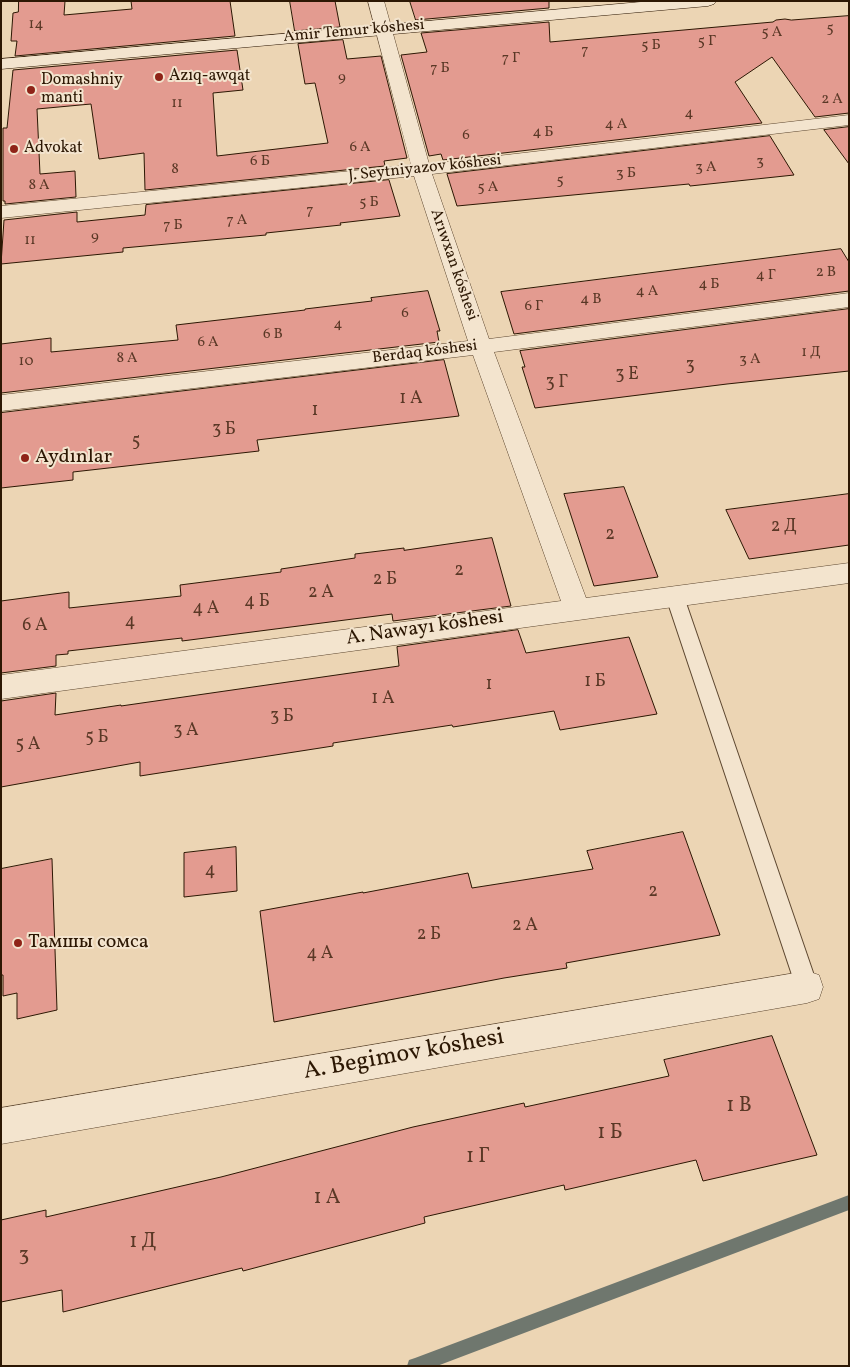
<!DOCTYPE html>
<html>
<head>
<meta charset="utf-8">
<style>
  body { margin:0 }
  #map { position:relative; width:850px; height:1367px; overflow:hidden; background:#ecd5b4; font-family:Vollkorn,serif }
  canvas { display:block }
  .frame { position:absolute; inset:0; border:2px solid #2c1703; pointer-events:none }
</style>
</head>
<body>
<div id="map">
<canvas width="850" height="1367"></canvas>
<div class="frame"></div>
</div>
<script>
const ctx = document.querySelector('canvas').getContext('2d');
ctx.lineJoin = 'round';
function fill(path, color) { ctx.fillStyle = color; ctx.fill(path, 'evenodd'); }
function trace(path, color, width, dash) { ctx.strokeStyle = color; ctx.lineWidth = width; ctx.lineCap = dash ? 'butt' : 'round'; ctx.setLineDash(dash || []); ctx.stroke(path); }
function write(font, color, halo, rows, align = 'center') {
  ctx.font = font + ' Vollkorn,serif'; ctx.lineWidth = 4; ctx.setLineDash([]); ctx.textBaseline = 'middle'; ctx.strokeStyle = halo; ctx.fillStyle = color; for (const [text, x, y, turn = 0] of rows) {
    ctx.save(); ctx.translate(x, y); ctx.rotate((+turn || 0) * Math.PI / 180); ctx.textAlign = isNaN(turn) ? turn : align; if (halo) ctx.strokeText(text, 0, 0); ctx.fillText(text, 0, 0); ctx.restore();
  }
}
const stream = new Path2D(`
  M849,1195V1210L437,1366H407L409,1360L415,1358Z`);
const building = new Path2D(`
  M19,1H65L64,15L132,9L131,1H230L235,36L15,56L17,41H11L13,13L18,12Z
  M290,1H335L340,27L295,31Z
  M410,1H549V8L416,20Z
  M849,16V113L815,117L772,57L735,82L762,123L443,160L441,154L429,156L401,55L427,52L421,33L549,22L550,42L773,22L776,20L785,19L791,20Z
  M343,40L347,59L381,56L407,158L384,161L385,166L145,190L144,153L99,159L91,104L37,109L40,174L75,171L76,197L5,204V201H3V128H7L13,70L237,50L243,90L213,93L217,156L328,143L315,83L305,84L298,44Z
  M849,127V164L824,130Z
  M770,136L794,175L690,186L689,184L457,206L447,174Z
  M389,180L400,216L340,223L341,225L266,233V235L123,248V252L1,264L4,220L77,212V222L145,215L146,205Z
  M841,249L849,262V291L514,334L501,292Z
  M428,291L440,331H437L439,342L1,393V344L51,338V352L178,340L176,325L305,310V309L372,301L371,298Z
  M849,309V371L727,384L535,408L522,367H525L520,351Z
  M444,360L459,416L257,440L259,451L73,472V480L1,488V413Z
  M624,487L658,577L594,586L564,494Z
  M849,494V545L749,559L726,510Z
  M492,538L511,606L393,621L392,614L182,641V638L68,651V654L56,655V666L1,673V601L69,592V608L181,596L180,585L281,572V569L355,558V554L404,548V550Z
  M518,630L526,653L629,637L657,714L560,730L554,711L453,727L452,725L333,743V746L140,776V762L1,787V701L56,693L55,715L121,705V706L399,666L397,647Z
  M683,832L720,935L566,963L567,968L504,978L274,1022L260,911L363,892V893L468,873L472,888L593,869L587,851Z
  M236,847L237,891L184,897V853Z
  M52,859L57,1010L17,1019V993L3,996V975H1V869Z
  M772,1036L817,1155L703,1181L696,1160L565,1190L564,1185L424,1217L425,1223L243,1271L242,1268L63,1312L62,1290L1,1302V1220L46,1210V1217L221,1177L413,1127L524,1103L525,1107L669,1076L664,1060Z`);
const lane = new Path2D(`
  M675,590L681,592L684,597L818,987L815,995L807,998L799,995L796,987L666,597L669,592Z`);
const street = new Path2D(`
  M368,1H384L429,164L849,115V125L432,174L489,339L849,293V307L494,352L586,598L849,563V583L1,699V675L561,601L473,355L1,411V395L468,341L414,176L1,218V206L411,165Z
  M807,971L819,975L823,987L819,999L807,1003L1,1144V1108Z`);
const secondary = new Path2D(`
  M652,1H716L714,4L708,6L1,69V59Z`);
const markers = [
  [159,77,5,"#8f2418"],
  [31,90,5,"#8f2418"],
  [14,149,5,"#8f2418"],
  [25,458,5,"#8f2418"],
  [18,943,5,"#8f2418"]
];
const farNumbernames = [
  ["14",36,25],
  ["5",830,29],
  ["5 А",772,33],
  ["5 Г",707,42],
  ["5 Б",651,46],
  ["7",585,51],
  ["7 Г",511,59],
  ["7 Б",440,69],
  ["9",342,78],
  ["2 А",832,100],
  ["11",177,104],
  ["4",689,114],
  ["4 А",616,125],
  ["4 Б",543,133],
  ["6",466,136],
  ["6 А",360,148],
  ["6 Б",260,162],
  ["3",760,162],
  ["3 А",706,168],
  ["8",175,170],
  ["3 Б",626,174],
  ["5",560,181],
  ["8 А",39,186],
  ["5 А",488,188],
  ["5 Б",369,203],
  ["7",310,211],
  ["7 А",237,221],
  ["7 Б",173,226],
  ["9",95,237],
  ["11",30,241],
  ["2 В",826,273],
  ["4 Г",766,276],
  ["4 Б",709,285],
  ["4 А",647,292],
  ["4 В",591,300],
  ["6 Г",534,307],
  ["6",405,314],
  ["4",338,325],
  ["6 В",273,335],
  ["6 А",208,343],
  ["1 Д",811,353],
  ["8 А",127,359],
  ["3 А",750,360],
  ["10",26,362]
];
const farStreetnames = [
  ["Amir Temur kóshesi",354,32,-5],
  ["J. Seytniyazov kóshesi",425,169,-6],
  ["Arıwxan kóshesi",453,265,71],
  ["Berdaq kóshesi",425,353,-7]
];
const farPoinames = [
  ["Azıq-awqat",169,77],
  ["Domashniy",41,81],
  ["manti",41,99],
  ["Advokat",24,149]
];
const numberNames = [
  ["3",690,367],
  ["3 Е",627,376],
  ["3 Г",557,384],
  ["1 А",411,400],
  ["1",315,412],
  ["3 Б",224,431],
  ["5",136,443],
  ["2 Д",784,528],
  ["2",610,536],
  ["2",459,572],
  ["2 Б",385,581],
  ["2 А",321,594],
  ["4 Б",257,603],
  ["4 А",206,610],
  ["4",130,623],
  ["6 А",35,627],
  ["1 Б",595,683],
  ["1",489,686],
  ["1 А",383,700],
  ["3 Б",282,718],
  ["3 А",186,732],
  ["5 Б",97,739],
  ["5 А",28,746],
  ["4",210,872],
  ["2",653,893],
  ["2 А",525,927],
  ["2 Б",429,936],
  ["4 А",320,955]
];
const poiNames = [
  ["Aydınlar",35,458],
  ["Тамшы сомса",28,943]
];
const streetNames = [
  ["A. Nawayı kóshesi",425,629,-8]
];
const nearNumbernames = [
  ["1 В",739,1107],
  ["1 Б",610,1134],
  ["1 Г",478,1158],
  ["1 А",327,1199],
  ["1 Д",143,1243],
  ["3",24,1256]
];
const nearStreetnames = [
  ["A. Begimov kóshesi",404,1056,-10]
];
fill(stream, '#6f776e');
fill(building, '#e39b90');
trace(building, '#2c1703', 1);
trace(lane, '#5c462f', 2);
trace(street, '#5c462f', 1);
trace(secondary, '#2c1703', 1);
fill(lane, '#f3e4ce');
fill(street, '#f3e4ce');
fill(secondary, '#f3e4ce');
for (const [x, y, r, color] of markers) { const dot = new Path2D(); dot.arc(x, y, r, 0, 2 * Math.PI); ctx.fillStyle = color; ctx.fill(dot); trace(dot, '#f3e4ce', 2); }
write('15px', '#5a3826', null, farNumbernames);
write('16px', '#2c1703', '#f3e4ce', farStreetnames);
write('16px', '#2c1703', '#f3e4ce', farPoinames, 'left');
write('18px', '#5a3826', null, numberNames);
write('20px', '#2c1703', '#f3e4ce', poiNames, 'left');
write('20px', '#2c1703', '#f3e4ce', streetNames);
write('21px', '#5a3826', null, nearNumbernames);
write('24px', '#2c1703', '#f3e4ce', nearStreetnames);
</script>
</body>
</html>
